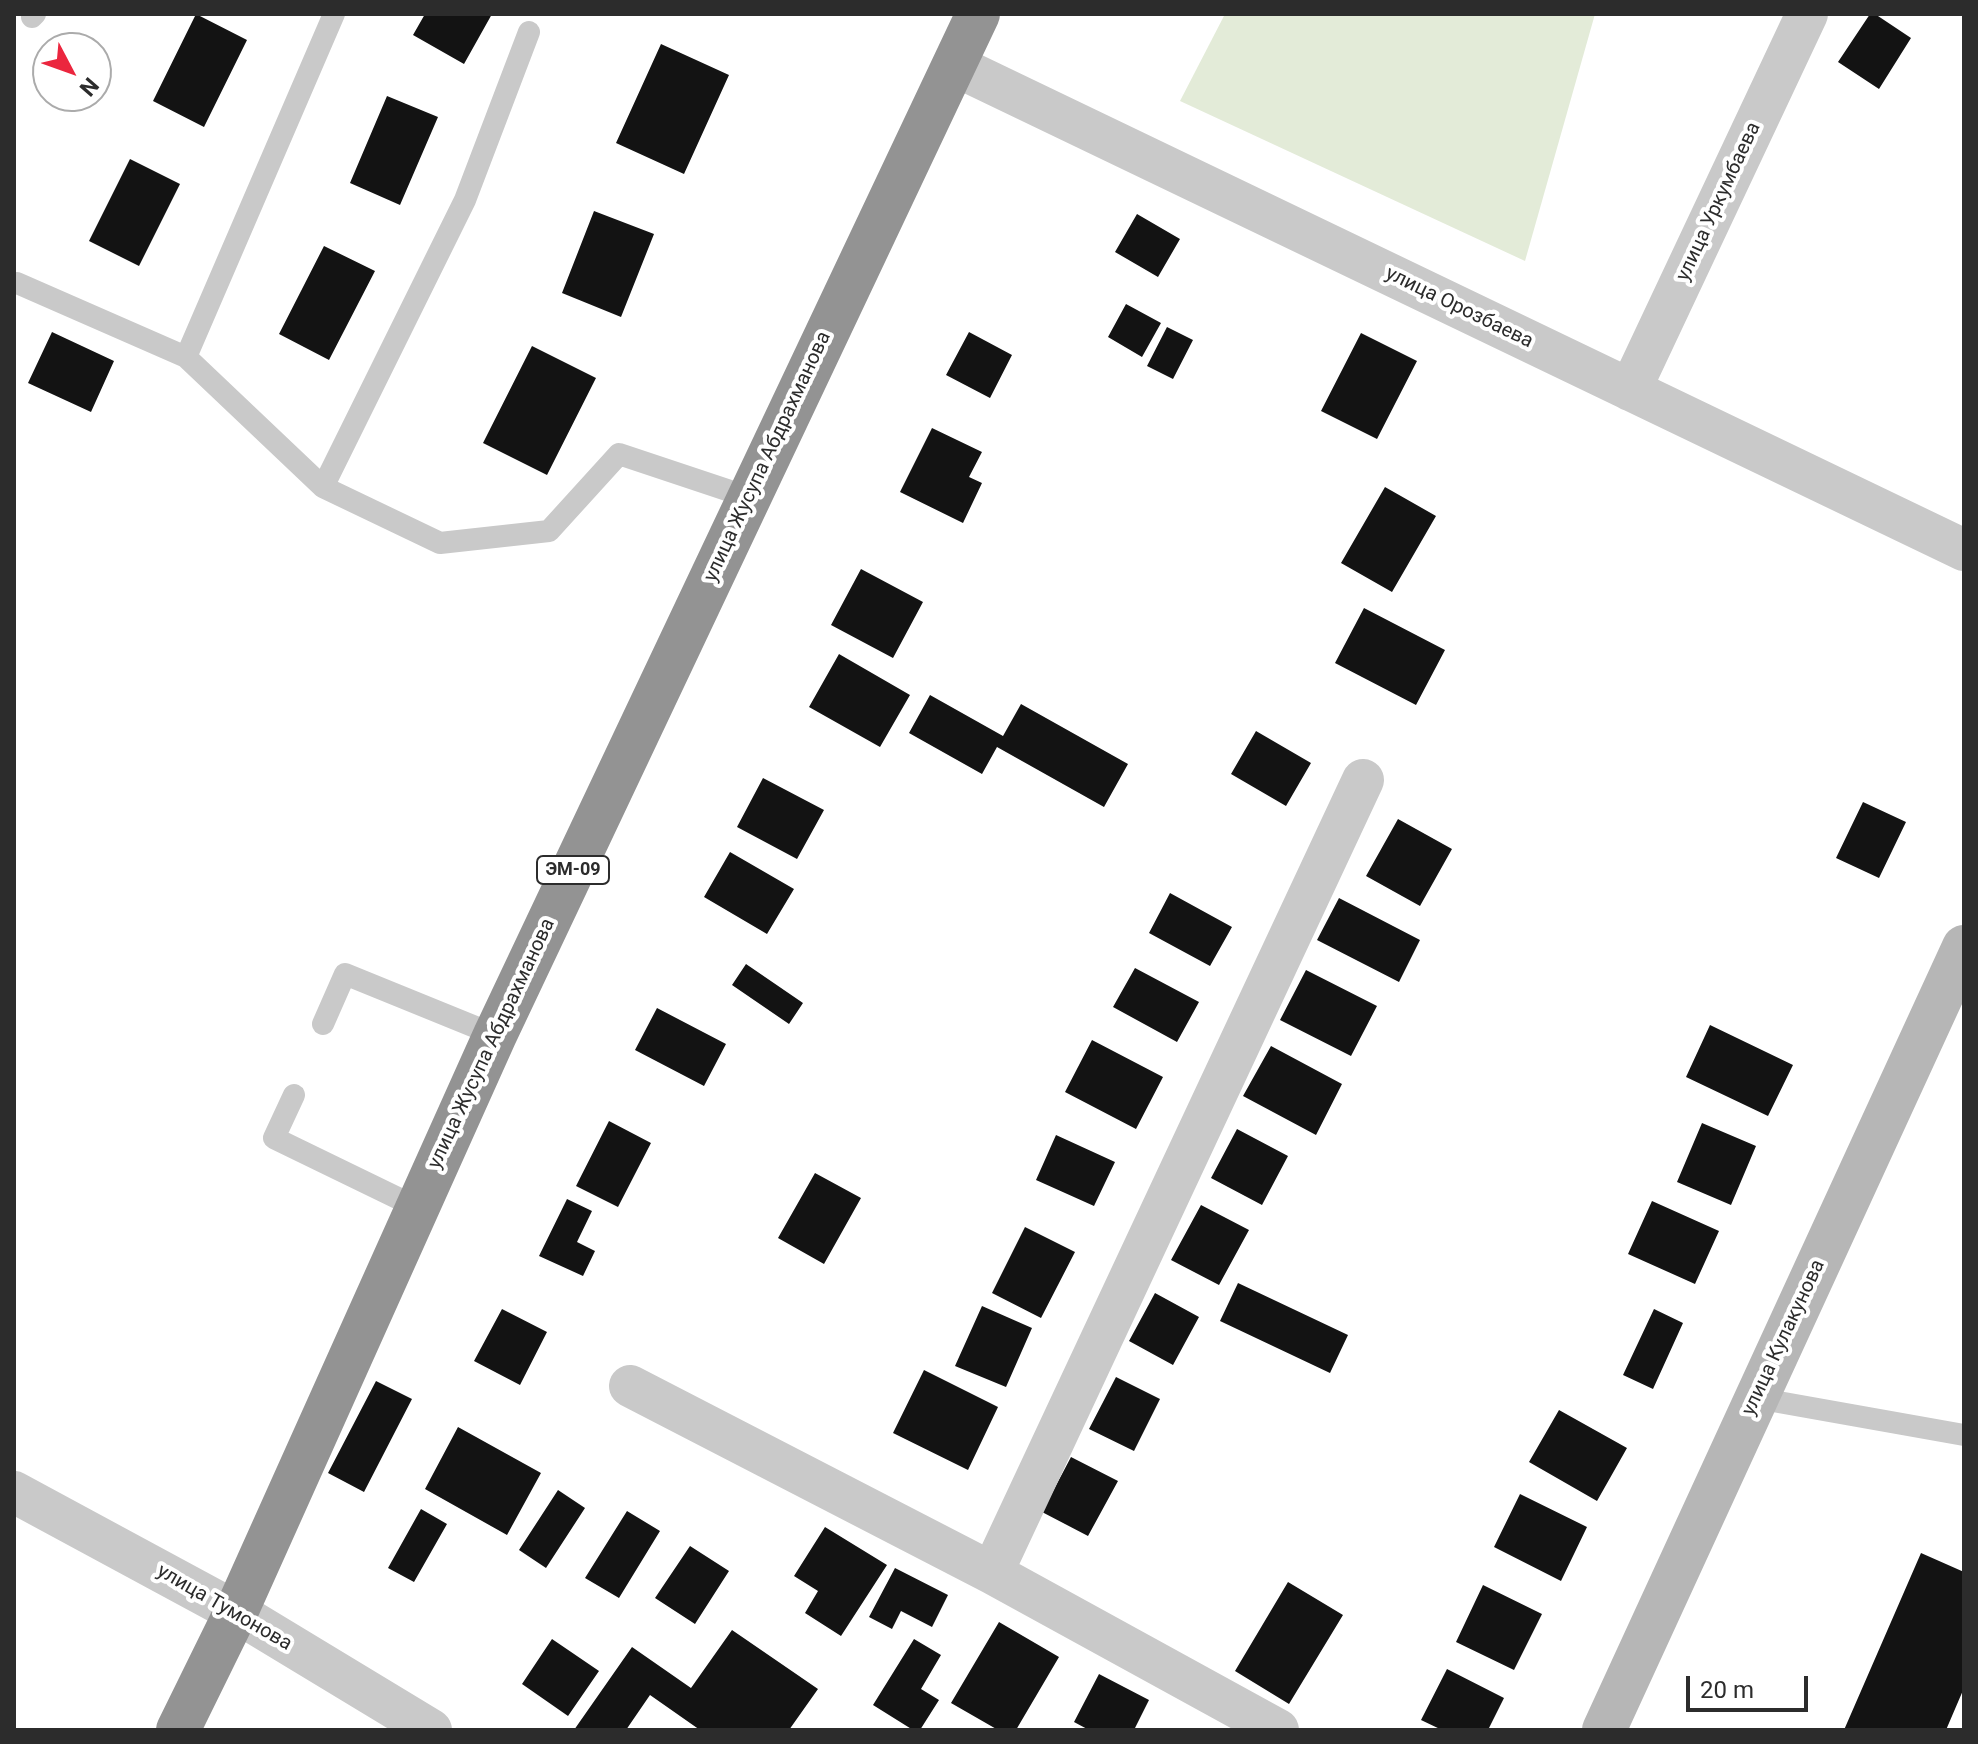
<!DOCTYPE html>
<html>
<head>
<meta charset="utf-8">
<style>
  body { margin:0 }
  #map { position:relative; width:1978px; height:1744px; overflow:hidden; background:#fff; font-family:Roboto,sans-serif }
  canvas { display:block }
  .frame { position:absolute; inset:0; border:16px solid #2c2c2c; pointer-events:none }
  .north { position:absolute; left:32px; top:32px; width:80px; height:80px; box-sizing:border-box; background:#fff; border:2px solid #ababab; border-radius:50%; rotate:131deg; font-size:22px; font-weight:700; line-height:32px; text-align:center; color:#2c2c2c }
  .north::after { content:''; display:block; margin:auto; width:28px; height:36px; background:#eb263e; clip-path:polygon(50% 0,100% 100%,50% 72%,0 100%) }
  .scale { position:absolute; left:1686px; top:1676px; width:122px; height:36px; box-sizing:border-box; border:4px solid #2c2c2c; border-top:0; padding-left:10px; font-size:24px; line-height:28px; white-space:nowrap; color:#2c2c2c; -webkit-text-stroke:6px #fff; paint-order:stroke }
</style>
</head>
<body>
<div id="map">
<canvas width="1978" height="1744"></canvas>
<div class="frame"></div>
<div class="north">N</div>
<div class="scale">20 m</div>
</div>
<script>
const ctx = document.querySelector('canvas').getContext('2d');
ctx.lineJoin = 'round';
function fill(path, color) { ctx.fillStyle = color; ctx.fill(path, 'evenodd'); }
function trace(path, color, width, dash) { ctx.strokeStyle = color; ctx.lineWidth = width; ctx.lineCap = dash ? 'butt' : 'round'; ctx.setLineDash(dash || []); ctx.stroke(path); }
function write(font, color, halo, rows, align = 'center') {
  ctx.font = font + ' Roboto,sans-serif'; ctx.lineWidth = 8; ctx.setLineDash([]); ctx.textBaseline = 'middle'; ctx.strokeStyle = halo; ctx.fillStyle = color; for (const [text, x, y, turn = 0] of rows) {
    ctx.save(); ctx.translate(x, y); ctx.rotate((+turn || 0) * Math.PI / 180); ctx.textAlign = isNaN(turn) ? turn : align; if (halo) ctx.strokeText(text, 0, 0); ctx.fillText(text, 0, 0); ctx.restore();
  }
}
const green = new Path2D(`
  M1225,14H1595L1525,261L1180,101Z`);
const building = new Path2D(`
  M196,14L247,40L204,127L153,101Z
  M425,14H492L464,64L413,35Z
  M1870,14H1875L1911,38L1879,89L1838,62Z
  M661,44L729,75L684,174L616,143Z
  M387,96L438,117L400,205L350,183Z
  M130,159L180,184L139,266L89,241Z
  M594,211L654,234L621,317L562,293Z
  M1137,214L1180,239L1158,277L1115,252Z
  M324,246L375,271L329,360L279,334Z
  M1126,304L1161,323L1142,357L1108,337Z
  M1167,327L1193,340L1173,379L1147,366Z
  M52,332L114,361L91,412L28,383Z
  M969,332L1012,355L990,398L946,375Z
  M1361,333L1417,361L1377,439L1321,411Z
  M532,346L596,378L547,475L483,443Z
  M932,428L982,452L969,477L982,483L963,523L900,492Z
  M1385,487L1436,516L1392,592L1341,563Z
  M861,569L923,602L893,658L831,625Z
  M1364,608L1445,650L1416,705L1335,663Z
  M839,654L910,695L880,747L809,707Z
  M930,695L1003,736L1021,704L1128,764L1104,807L997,747L982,774L909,733Z
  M1256,731L1311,763L1286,806L1231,774Z
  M763,778L824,810L797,859L737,827Z
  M1863,802L1906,822L1879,878L1836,858Z
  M1398,819L1452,849L1420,906L1366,876Z
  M730,852L794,889L767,934L704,897Z
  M1170,893L1232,927L1210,966L1149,933Z
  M1339,898L1420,940L1399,982L1317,940Z
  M746,964L803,1003L789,1024L732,985Z
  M1135,968L1199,1002L1177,1042L1113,1007Z
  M1306,970L1377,1006L1351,1056L1280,1020Z
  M657,1008L726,1044L704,1086L635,1050Z
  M1710,1025L1793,1065L1768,1116L1686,1077Z
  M1092,1040L1163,1077L1136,1129L1065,1092Z
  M1271,1046L1342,1084L1316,1135L1243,1096Z
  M609,1121L651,1143L618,1207L576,1186Z
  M1702,1123L1756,1146L1731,1205L1677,1182Z
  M1237,1129L1288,1156L1262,1205L1211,1178Z
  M1056,1135L1115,1162L1094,1206L1036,1180Z
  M815,1173L861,1198L824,1264L778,1238Z
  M567,1199L592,1211L577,1242L595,1251L583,1276L539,1256Z
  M1652,1201L1719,1231L1695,1284L1628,1254Z
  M1201,1205L1249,1230L1219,1285L1171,1260Z
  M1025,1227L1075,1252L1041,1318L992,1293Z
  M1238,1283L1348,1335L1330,1373L1220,1321Z
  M1155,1293L1199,1317L1173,1365L1129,1341Z
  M982,1306L1032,1328L1006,1387L955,1366Z
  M502,1309L547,1332L520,1385L474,1361Z
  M1654,1309L1683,1323L1653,1389L1623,1375Z
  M924,1370L998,1407L968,1470L893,1433Z
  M1116,1377L1160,1399L1134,1451L1089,1429Z
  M376,1381L412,1399L364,1492L328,1473Z
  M1559,1410L1627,1448L1597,1501L1529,1462Z
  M458,1427L541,1473L507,1535L425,1489Z
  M1071,1457L1118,1481L1088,1536L1042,1512Z
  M558,1490L585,1508L546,1568L519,1550Z
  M1520,1494L1587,1527L1561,1581L1494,1547Z
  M421,1509L447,1524L414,1582L388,1568Z
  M627,1511L660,1531L619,1598L585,1578Z
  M825,1527L887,1565L841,1636L805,1613L818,1591L794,1576Z
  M690,1546L729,1571L695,1624L655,1598Z
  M1921,1553L1964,1572V1688L1946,1730H1844Z
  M895,1568L948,1595L932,1627L901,1611L892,1629L869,1617Z
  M1288,1582L1343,1615L1289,1704L1235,1671Z
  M1483,1585L1542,1614L1514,1670L1456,1642Z
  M999,1622L1059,1657L1016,1730H998L951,1703Z
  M732,1630L818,1689L789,1730H700L650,1695L626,1730H574L632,1647L691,1688Z
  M552,1639L599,1671L568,1716L522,1684Z
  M914,1639L941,1655L921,1689L939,1700L920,1730H913L873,1705Z
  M1447,1669L1504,1698L1488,1730H1442L1421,1720Z
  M1099,1674L1149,1700L1134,1730H1089L1074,1722Z`);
const lane = new Path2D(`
  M32,17L35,14
  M17,283L186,357L323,487L440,543L549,531L619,454L748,497
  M186,357L334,14
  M323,487L465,200L529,32
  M323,1024L345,974L495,1035
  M294,1095L274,1138L416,1207
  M1756,1398L1964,1435`);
const street = new Path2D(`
  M954,65L1964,550
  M1630,390L1807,14
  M630,1386L992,1573L1278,1730
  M14,1492L236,1612L431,1730
  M992,1573L1363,780`);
const secondary = new Path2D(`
  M1604,1730L1964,947`);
const highway = new Path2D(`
  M178,1730L236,1612L495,1035L978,14`);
const shields = [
  [573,870,72]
];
const shieldNames = [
  ["ЭМ-09",573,870]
];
const streetNames = [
  ["улица Уркумбаева",1719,202,-65],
  ["улица Орозбаева",1459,308,26],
  ["улица Жусупа Абдрахманова",768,457,-65],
  ["улица Жусупа Абдрахманова",492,1044,-65],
  ["улица Кулакунова",1784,1338,-65],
  ["улица Тумонова",224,1608,30]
];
fill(green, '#e3ebd8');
fill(building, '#131313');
trace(lane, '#c9c9c9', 22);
trace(street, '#c9c9c9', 42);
trace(secondary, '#b6b6b6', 44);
trace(highway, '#939393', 44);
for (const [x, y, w] of shields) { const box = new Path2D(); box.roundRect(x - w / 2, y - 14, w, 28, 6); ctx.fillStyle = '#fff'; ctx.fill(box); trace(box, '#2c2c2c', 2); }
write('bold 18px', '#2c2c2c', null, shieldNames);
write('20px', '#2c2c2c', '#fff', streetNames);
</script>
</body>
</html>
